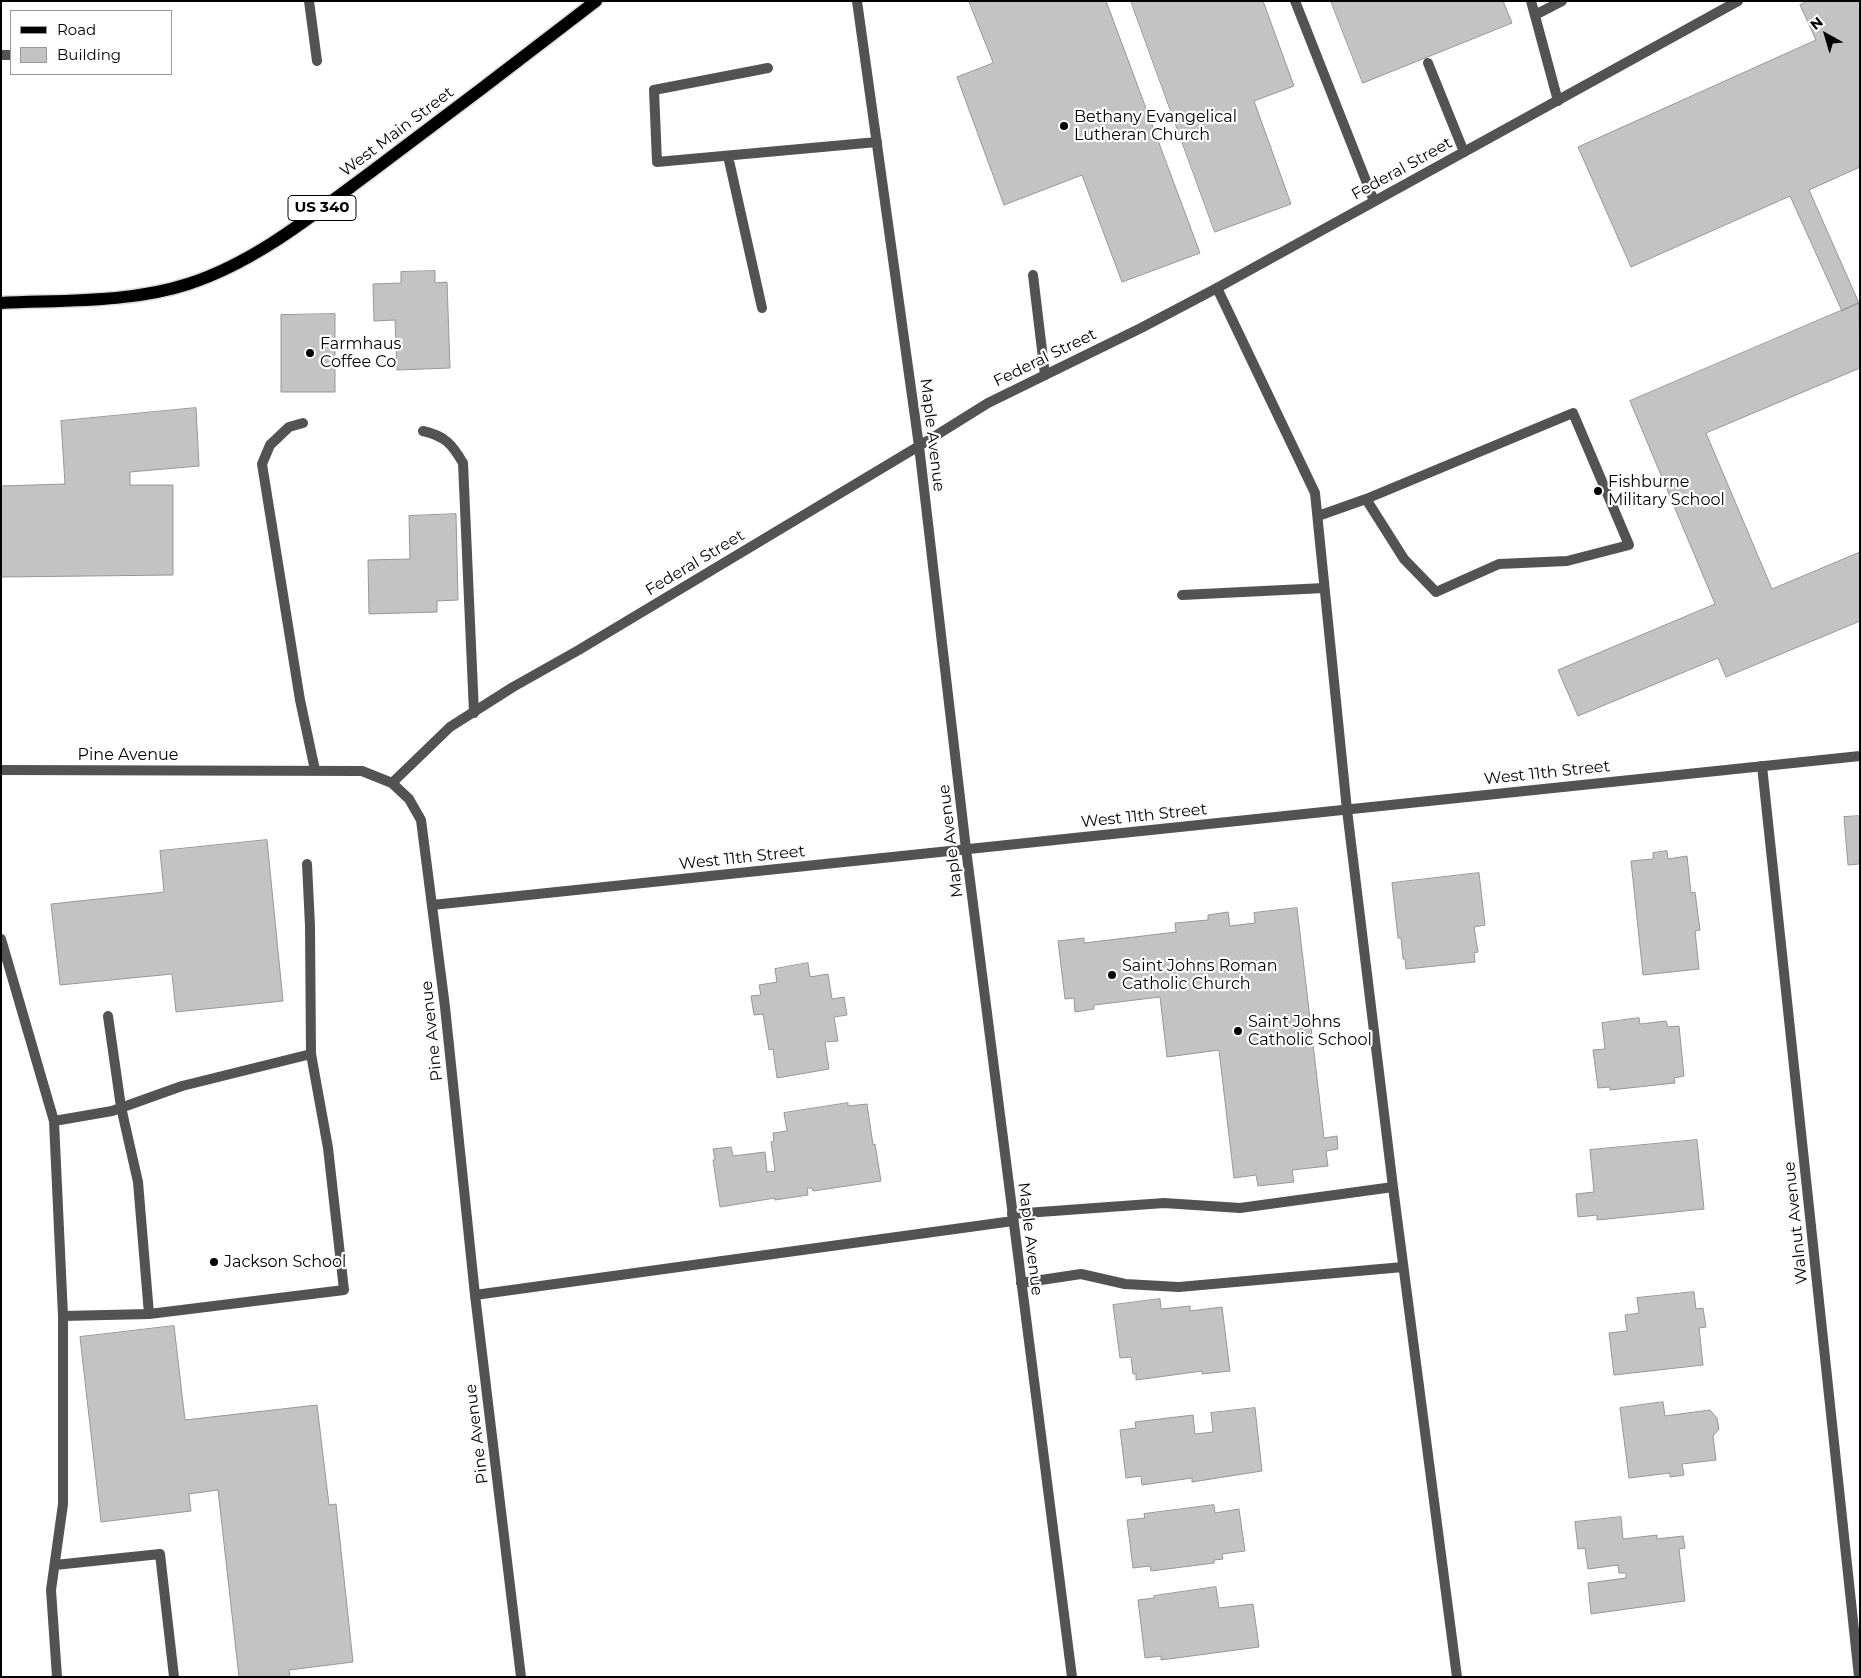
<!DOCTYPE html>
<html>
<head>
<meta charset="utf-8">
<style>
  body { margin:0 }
  #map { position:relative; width:1861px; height:1678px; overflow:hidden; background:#fff; font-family:Montserrat,sans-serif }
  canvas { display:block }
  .frame { position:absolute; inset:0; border:2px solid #000; pointer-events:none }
  .legend { position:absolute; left:10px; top:10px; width:162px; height:65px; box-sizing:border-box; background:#fff; border:1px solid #999; margin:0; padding:6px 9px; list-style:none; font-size:15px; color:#000 }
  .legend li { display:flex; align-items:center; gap:10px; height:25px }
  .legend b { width:25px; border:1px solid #999 }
  .north { position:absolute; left:1801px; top:10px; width:50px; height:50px; -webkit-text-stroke:4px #fff; paint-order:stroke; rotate:321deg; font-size:14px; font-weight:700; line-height:20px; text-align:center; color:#000 }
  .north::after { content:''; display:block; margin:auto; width:18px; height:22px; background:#000; clip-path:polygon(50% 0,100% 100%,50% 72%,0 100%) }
</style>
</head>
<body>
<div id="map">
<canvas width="1861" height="1678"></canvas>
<div class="frame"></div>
<ul class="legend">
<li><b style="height:6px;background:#000"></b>Road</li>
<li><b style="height:14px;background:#c3c3c3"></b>Building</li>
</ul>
<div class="north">N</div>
</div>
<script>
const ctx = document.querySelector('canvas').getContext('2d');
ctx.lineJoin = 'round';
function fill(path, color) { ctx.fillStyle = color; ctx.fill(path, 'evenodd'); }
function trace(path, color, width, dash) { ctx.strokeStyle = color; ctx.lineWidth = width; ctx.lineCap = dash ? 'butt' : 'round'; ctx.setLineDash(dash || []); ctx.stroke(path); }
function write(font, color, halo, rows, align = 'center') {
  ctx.font = font + ' Montserrat,sans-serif'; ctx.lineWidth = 4.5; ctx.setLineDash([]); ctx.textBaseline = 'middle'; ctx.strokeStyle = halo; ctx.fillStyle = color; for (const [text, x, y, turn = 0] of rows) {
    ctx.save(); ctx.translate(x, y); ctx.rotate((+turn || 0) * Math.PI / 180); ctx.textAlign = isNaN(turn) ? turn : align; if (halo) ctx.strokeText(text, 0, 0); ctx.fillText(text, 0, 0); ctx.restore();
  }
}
const building = new Path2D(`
  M969,1H1106L1200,253L1122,282L1082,175L1004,205L957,77L993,63Z
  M1131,1H1263L1294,86L1254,101L1291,204L1215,232Z
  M1331,1H1503L1512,23L1363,83Z
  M1808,1H1860V167L1809,190L1859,303L1842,311L1790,196L1631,267L1578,147L1816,40L1800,5Z
  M435,271V283L447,282L450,368L397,370L395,320L374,321L373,284L401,283V272Z
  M1859,303L1860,368L1706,433L1772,589L1860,552V621L1726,677L1718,658L1578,716L1558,670L1715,604L1630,401Z
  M335,314V392H281V315Z
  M196,408L199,466L130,472V485H173V575L1,577V486L65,484L61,421Z
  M456,514L458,600L437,601V612L369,614L368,560L410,559L409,516Z
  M1860,816V868L1859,864L1848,865L1844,817Z
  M267,840L283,1001L176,1012L172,974L60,985L51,904L164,892L160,851Z
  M1667,851L1668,859L1687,856L1691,893L1695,892L1700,930L1695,931L1699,969L1643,975L1631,861L1653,859V853Z
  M1479,873L1485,925L1474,927L1478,952L1474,953L1475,962L1406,969L1405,959H1403L1401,938H1398L1392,883Z
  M1297,908L1324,1138L1337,1136L1338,1149L1326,1151L1328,1166L1292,1170L1294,1182L1258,1186L1256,1175L1234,1178L1219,1050L1167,1057L1160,997L1094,1005V1009L1075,1012L1074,998L1065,999L1058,941L1084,938V943L1176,932L1175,923L1208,920V915L1228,912L1230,926L1255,923L1254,913Z
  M808,963L810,977L828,974L832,999L844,997L847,1015L834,1017L838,1041L825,1042L829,1069L777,1078L773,1049L769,1050L763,1014L754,1015L751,996L761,995L759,985L777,982L775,969Z
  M1639,1018L1640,1024L1666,1021L1668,1027L1679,1026L1684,1076L1674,1078L1675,1083L1610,1090V1087L1598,1088L1593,1050L1605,1049L1602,1023Z
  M848,1103V1106L867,1104L873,1145L875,1144L881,1181L813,1191L812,1188H807L808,1195L775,1200V1198L720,1207L713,1160L715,1159L713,1149L731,1147L733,1156L765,1152L767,1172L775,1171L771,1142L774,1141L773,1133L787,1131L784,1113Z
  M1697,1140L1704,1209L1597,1220V1215L1578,1217L1576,1194L1594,1192L1590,1150Z
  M1694,1292L1696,1309L1703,1308L1706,1327L1699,1328L1703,1365L1614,1375L1609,1333L1627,1331L1625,1315L1639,1313L1637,1298Z
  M1160,1299L1161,1309L1190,1306V1311L1222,1307L1230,1371L1202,1374V1371L1136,1380V1374H1133L1131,1357L1120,1358L1113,1305Z
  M174,1326L185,1420L317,1405L329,1505L336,1504L353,1662L289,1670L290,1677H239L218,1490L189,1494L191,1511L101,1522L80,1337Z
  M1663,1402L1665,1416L1710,1410L1717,1418L1719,1429L1713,1436L1716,1460L1682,1464L1684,1475L1670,1477V1473L1629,1478L1620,1408Z
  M1255,1408L1262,1471L1192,1482V1478L1142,1485L1141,1476L1126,1478L1120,1430L1136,1428L1135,1422L1193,1415L1195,1434L1213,1432L1211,1413Z
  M1214,1505L1215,1513L1239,1509L1245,1551L1222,1554L1223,1559L1214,1560V1563L1151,1571L1150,1566L1133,1568L1127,1520L1145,1518L1144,1514Z
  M1621,1517L1623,1539L1657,1535V1539L1683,1536L1685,1548L1679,1549L1685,1601L1591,1614L1588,1583L1626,1578V1573H1619L1618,1565L1588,1569L1585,1548L1578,1549L1575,1522Z
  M1216,1587L1219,1608L1253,1604L1259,1647L1161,1660V1656L1145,1658L1138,1600L1154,1598V1596Z`);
const service = new Path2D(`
  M309,1L317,61
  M1295,1L1374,201
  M1531,1L1558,101
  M1535,15L1562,1
  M1,55H11
  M1428,63L1464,152
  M768,68L654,90L657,162L877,142
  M728,156L762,308
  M1033,275L1045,375
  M1217,288L1315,493L1347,810L1393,1187L1457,1677
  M303,423L289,427L270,445L262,464L300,700L315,770
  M423,431C445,436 452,444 463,463L474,713
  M1318,516L1366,499L1573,413L1629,545L1567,561L1499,564L1436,592L1404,559L1366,499
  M1182,595L1324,588
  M1,939L54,1121L63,1316V1504L51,1590L57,1677
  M54,1121L112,1111L182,1086L311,1054
  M1012,1214L1164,1203L1240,1208L1393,1187
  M1021,1283L1081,1274L1125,1284L1179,1287L1403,1267
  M475,1295L1013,1221
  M149,1314L344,1290L328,1148L311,1054L310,926L307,864
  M63,1316L149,1314L138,1182L121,1107L108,1016
  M55,1565L160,1554L174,1677`);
const minor = new Path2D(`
  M857,1L919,446L966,849L1072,1677
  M1762,766L1859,1677
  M392,783L450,727L513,687L577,651L919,446L988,403L1141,328L1217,288L1738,1`);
const tertiary = new Path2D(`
  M1,770L362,771L392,783L409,799L421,820L445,1007L475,1295L521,1677
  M432,905L1860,756`);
const primary = new Path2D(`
  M1,303C62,300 130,303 188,284C256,262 314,214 371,172C446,116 521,59 596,1`);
const markers = [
  [1064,126,5,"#000"],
  [310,353,5,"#000"],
  [1598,491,5,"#000"],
  [1112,975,5,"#000"],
  [1238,1031,5,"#000"],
  [214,1262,5,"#000"]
];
const shields = [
  [322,208,68]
];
const shieldNames = [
  ["US 340",322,208]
];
const poiNames = [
  ["Bethany Evangelical",1074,117],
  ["Lutheran Church",1074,135],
  ["Farmhaus",320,344],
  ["Coffee Co",320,362],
  ["Fishburne",1608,482],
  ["Military School",1608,500],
  ["Saint Johns Roman",1122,966],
  ["Catholic Church",1122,984],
  ["Saint Johns",1248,1022],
  ["Catholic School",1248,1040],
  ["Jackson School",224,1262]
];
const streetNames = [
  ["West Main Street",397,132,-37],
  ["Federal Street",1402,169,-29],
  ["Federal Street",1045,358,-26],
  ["Maple Avenue",932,435,83],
  ["Federal Street",695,563,-31],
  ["Pine Avenue",128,755],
  ["West 11th Street",1547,773,-6],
  ["West 11th Street",1144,816,-6],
  ["Maple Avenue",951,841,-97],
  ["West 11th Street",742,858,-6],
  ["Pine Avenue",432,1031,-96],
  ["Walnut Avenue",1796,1223,-96],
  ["Maple Avenue",1030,1239,83],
  ["Pine Avenue",477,1434,-97]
];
fill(building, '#c3c3c3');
trace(building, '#979797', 1);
trace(primary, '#dbdbdb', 15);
trace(service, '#535353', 10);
trace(minor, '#535353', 10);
trace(tertiary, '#535353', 10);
trace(primary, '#000', 12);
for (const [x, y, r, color] of markers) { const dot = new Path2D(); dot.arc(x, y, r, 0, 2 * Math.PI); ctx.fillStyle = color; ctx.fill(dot); trace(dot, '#fff', 2); }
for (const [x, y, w] of shields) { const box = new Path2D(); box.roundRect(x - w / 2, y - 12.5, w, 25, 4); ctx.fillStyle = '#fff'; ctx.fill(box); trace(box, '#000', 1); }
write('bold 15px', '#000', null, shieldNames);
write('16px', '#000', '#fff', poiNames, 'left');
write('16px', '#000', '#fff', streetNames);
</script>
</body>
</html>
